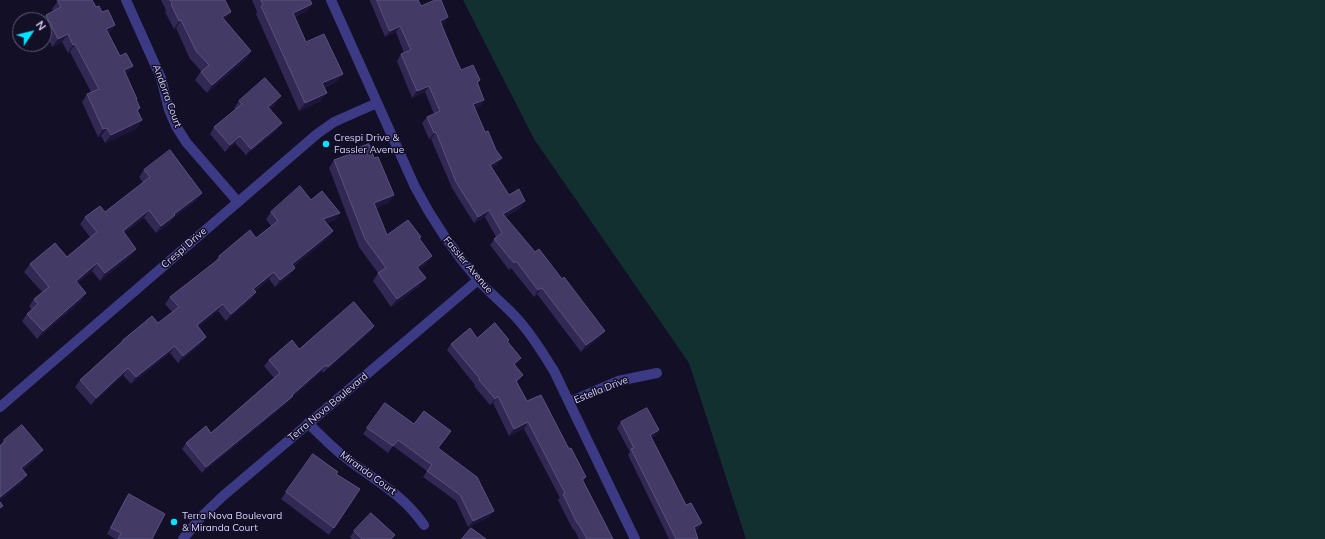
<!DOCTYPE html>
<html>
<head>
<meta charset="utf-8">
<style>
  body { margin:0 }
  #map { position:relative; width:1325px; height:539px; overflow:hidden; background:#130f26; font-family:Mulish,sans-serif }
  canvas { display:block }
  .north { position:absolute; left:12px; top:12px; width:40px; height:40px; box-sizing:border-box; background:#130f26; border:1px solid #625e7d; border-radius:50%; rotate:55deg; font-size:11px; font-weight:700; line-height:16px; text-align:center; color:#d9d4ff }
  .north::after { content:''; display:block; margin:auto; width:14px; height:18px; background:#00e5ff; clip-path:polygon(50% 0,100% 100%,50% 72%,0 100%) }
</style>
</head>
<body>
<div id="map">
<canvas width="1325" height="539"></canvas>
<div class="north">N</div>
</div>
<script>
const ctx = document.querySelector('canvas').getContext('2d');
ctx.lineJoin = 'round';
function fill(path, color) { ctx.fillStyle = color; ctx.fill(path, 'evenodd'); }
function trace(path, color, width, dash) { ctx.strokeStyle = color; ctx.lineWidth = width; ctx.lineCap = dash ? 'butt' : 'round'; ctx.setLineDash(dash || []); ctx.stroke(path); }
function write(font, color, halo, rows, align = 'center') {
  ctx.font = font + ' Mulish,sans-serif'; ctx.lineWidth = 3; ctx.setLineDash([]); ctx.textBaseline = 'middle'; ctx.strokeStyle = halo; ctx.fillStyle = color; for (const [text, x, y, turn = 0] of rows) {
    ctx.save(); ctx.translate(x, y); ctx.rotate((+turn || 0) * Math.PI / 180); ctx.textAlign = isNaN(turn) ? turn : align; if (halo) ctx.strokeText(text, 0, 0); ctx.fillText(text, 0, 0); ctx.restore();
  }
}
const green = new Path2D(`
  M463,0H1325V539H746L689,363L534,139Z`);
const minor = new Path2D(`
  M126,0L161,78L169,110L176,126L186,142L238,202
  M478,280C488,291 500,301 511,312C528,329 541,350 554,371L635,539
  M569,402L618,381L657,373
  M308,423C319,434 330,445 342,455C372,479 401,492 424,525`);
const tertiary = new Path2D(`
  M0,407L317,134L334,122L377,103
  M183,539L200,518L223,496L478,280C453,251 433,221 415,187L331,0`);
const wall = new Path2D(`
  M56,0H92L96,7L115,25L109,33H108L120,56L133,66L126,74L136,101L138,111L142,120L136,129L105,143L101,136L98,137L82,102L87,94L91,92L70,52L68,53L62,42L52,47L44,30V20H42L46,15L53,11L52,9L57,2Z
  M161,0H225V21L251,51L246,59L207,93L195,80L201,71L190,59L176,28L174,29L165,12L166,10Z
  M252,0H310L307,11L295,17L306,42L343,74L337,81L324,88L321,101L299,111L256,14L257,12Z
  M370,0H418L421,6L444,24L442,25L455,57L461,70L480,80L478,83L484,100L480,106L475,108L497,165L492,168L509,195L521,208L505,217L600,337L581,352L537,294L534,297L511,268L509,270L490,245L496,237L485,217L474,223L452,188L431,139H429L422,123L427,117L434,114L425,92L412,98L397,61L401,54L404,53L396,32L385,37L370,1Z
  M239,101L276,103L270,109L277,130L246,155L235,143L225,152L210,134L214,127L236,109L234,108Z
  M353,150L374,158L394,195L388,203L376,208L387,235L421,237L419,239L432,256L426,264L419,269L420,286L391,307L373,281L378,273L359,247L329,168L334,160L350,154Z
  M144,170L197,200L173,218L170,223L156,233L144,218L124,233L136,249L131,256L100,281L92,271L77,283L81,301L37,339L22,321L27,314L32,310L29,306L34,299L42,292L24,272L30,264L67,257L90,237L80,224L85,217L105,212L143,183L139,177Z
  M311,200L340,213L335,220L327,223L333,231L328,238L294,266L295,268L290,275L275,287L269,279L255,291L251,299L226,321L218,311L198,327L206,337L201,344L178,363L170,353L131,384L123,375L91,405L75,387L80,380L119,344L123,340L158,323L172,312L165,304L170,297L215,262L219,256L256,238L271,226L266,219L271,212Z
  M374,326L370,332L323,373L322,371L291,398L288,402L202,473L182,449L186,443L211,433L274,378L264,366L269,360L299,349Z
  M477,338L509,340L507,342L516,365L515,366L523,375L517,382L527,401L569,449L586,477L583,481L613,539H579L574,529L573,530L558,500L560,498L524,429L509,436L493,403L490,405L474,386L475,385L447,350L451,344Z
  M385,403L438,448L489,517L468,527L456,501L423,477L427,471L393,446L388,453L363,434Z
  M621,422L659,430L655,436L651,438L686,505L702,523L698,529L695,530L698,539H669L628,455L630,452L617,428Z
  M4,440L43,450L38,457L23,470L22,482L0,500V445Z
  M313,454L336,474L360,489L329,535L281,499Z
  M129,494L152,539H115L107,534L124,501Z
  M354,531L392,539H352L350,537Z`);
const shadedWall = new Path2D(`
  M312,4L307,11L287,20L293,13Z
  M231,12L225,20L216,25L222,17Z
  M448,17L444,24L436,27L440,21Z
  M181,20L176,28L174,29L179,21Z
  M115,25L109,33L100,37L106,29Z
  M400,26L396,32L385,37L390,31Z
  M68,34L62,42L52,47L58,39Z
  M75,44L70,52L68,53L73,45Z
  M251,51L246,59L207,93L212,85Z
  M133,66L127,74L119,78L124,70Z
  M343,74L337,81L317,91L322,83Z
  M429,86L425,92L412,98L417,91Z
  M327,93L321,101L299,111L305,103Z
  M281,96L276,103L264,114L268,107Z
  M484,100L480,106L469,111L473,104Z
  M142,120L136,129L105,143L111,135Z
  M282,123L277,130L246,155L251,149Z
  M107,128L101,136L98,137L103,129Z
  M436,132L431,139H429L434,133Z
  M240,136L235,143L225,152L230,145Z
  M502,158L497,165L486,172L490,165Z
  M202,193L197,200L173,218L170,223L156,233L161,226L174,214Z
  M394,195L388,203L368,211L374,203Z
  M525,201L521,208L499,220L503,214Z
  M149,210L144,218L117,238L123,231Z
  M489,210L485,217L474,223L478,217Z
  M340,213L335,220L318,227L323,219Z
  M333,231L328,238L287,271L292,264Z
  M136,249L131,256L100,281L105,273Z
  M432,256L426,264L412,275L417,267Z
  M97,263L92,271L71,289L76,281Z
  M295,268L290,275L275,287L280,280Z
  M274,272L269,279L248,296L253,289Z
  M426,278L420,286L391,307L397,299Z
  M542,288L537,294L534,297L538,290Z
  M256,292L251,299L226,321L231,314Z
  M86,293L81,301L37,339L43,331Z
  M223,304L218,311L192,332L197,325Z
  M374,326L370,332L323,373L328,367Z
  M605,331L600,337L581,352L586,345Z
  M206,337L201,344L178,363L183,356Z
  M175,346L170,353L131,384L136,377Z
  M521,358L516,365L509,371L514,364Z
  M326,365L322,371L291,398L288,402L202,473L206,467Z
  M128,368L123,375L91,405L96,398Z
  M523,375L518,381L512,387L516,381Z
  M498,396L493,403L490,405L495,399Z
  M528,422L524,429L509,436L514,429Z
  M659,430L655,436L646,440L650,435Z
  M43,450L38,457L16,475L21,468Z
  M27,475L22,482L0,500V497Z
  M494,511L489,517L468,527L473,521Z
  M702,523L698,529L690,533L694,527Z`);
const building = new Path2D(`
  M59,0H92L96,7L99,6L102,12L108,10L115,25L106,29L120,56L126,53L133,66L124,70L137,99H136L140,108L137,110L142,120L111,135L107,128L103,129L87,94L99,89L75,44L73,45L68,34L58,39L46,15L61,7L58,1Z
  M170,0H225L231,12L222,17L251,51L212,85L201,72L209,65L196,51L181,20L179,21L171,4L172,3Z
  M261,0H310L312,4L293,13L306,42L324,34L343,74L322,83L327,93L305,103L261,6L263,5Z
  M377,0H418L421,6L435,0H441L448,17L440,21L455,57L461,70L473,65L480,80L477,82L484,100L473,104L485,132L488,131L496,150L502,158L490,165L509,195L519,189L525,201L503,214L535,252L539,249L562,279L564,277L605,331L586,345L542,288L538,290L516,261L514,263L494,239L502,233L489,210L478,217L456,182L436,132L434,133L427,117L440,111L429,86L417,91L401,54L411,50L400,26L390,31Z
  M265,78L281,96L268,107L282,123L251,149L240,136L230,145L214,127L242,104L239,101Z
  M369,144L374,158L378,157L394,195L374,203L387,235L408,220L421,237L419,238L432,256L417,267L426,278L397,299L378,273L386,268L365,239L334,160L353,153V150Z
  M170,150L202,193L174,214L175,215L161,226L149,210L123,231L136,249L105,273L97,263L76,281L86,293L43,331L27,314L38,304L34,299L49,287L30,264L55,243L67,257L97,232L85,217L100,206L105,212L150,177L144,170Z
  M300,186L311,200L322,191L340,213L323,219L333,231L292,264L295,268L280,280L274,272L253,289L256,292L231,314L223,304L197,325L206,337L183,356L175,346L136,377L128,368L96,398L80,380L123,341V340L152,316L158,323L179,307L170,297L220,258L219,256L250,230L256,238L278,221L271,212Z
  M354,302L374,326L328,367L326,365L292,395L293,396L206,467L186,443L206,426L211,433L280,373L269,360L292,340L299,349Z
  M495,323L509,340L507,341L521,358L514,364L523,375L516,381L527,401L541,395L569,449L571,448L586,477L582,479L613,539H587L578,523H577L563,494L565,493L528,422L514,429L498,396L495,399L479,380L480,379L451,344L470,328L477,338Z
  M385,403L414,424L424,411L451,431L438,448L477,477L494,511L473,521L460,495L427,471L432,465L398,440L393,446L367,428Z
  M647,408L659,430L650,435L686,505L691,503L702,523L694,527L698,539H676L631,449L634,448L621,422Z
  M22,425L43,450L21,468L27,475L0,497V446L5,442L4,440Z
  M313,454L338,472L336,474L360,489L334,528L286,492Z
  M129,494L165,514L152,539H118L121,533L111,528Z
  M0,502L3,506L0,508Z
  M371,513L395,535L391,539H362L354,531Z
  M471,528L486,539H462Z`);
const markers = [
  [326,144,4,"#00e5ff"],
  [174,522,4,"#00e5ff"]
];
const streetNames = [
  ["Andorra Court",167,96,70],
  ["Crespi Drive",184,248,-41],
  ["Fassler Avenue",468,265,50],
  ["Estella Drive",601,390,-22],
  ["Terra Nova Boulevard",328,407,-40],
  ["Miranda Court",368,473,36]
];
const poiNames = [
  ["Crespi Drive &",334,138],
  ["Fassler Avenue",334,150],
  ["Terra Nova Boulevard",182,516],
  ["& Miranda Court",182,528]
];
fill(green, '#12302f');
trace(minor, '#3d3a85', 10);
trace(tertiary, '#3d3a85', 10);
fill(wall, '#312854');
fill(shadedWall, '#1d163a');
fill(building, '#433a66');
trace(building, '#5a527e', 1);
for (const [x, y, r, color] of markers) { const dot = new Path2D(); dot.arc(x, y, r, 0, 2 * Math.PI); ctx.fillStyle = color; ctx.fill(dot); trace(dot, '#130f26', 1.5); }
write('10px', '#d9d4ff', '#130f26', streetNames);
write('10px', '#d9d4ff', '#130f26', poiNames, 'left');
</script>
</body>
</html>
